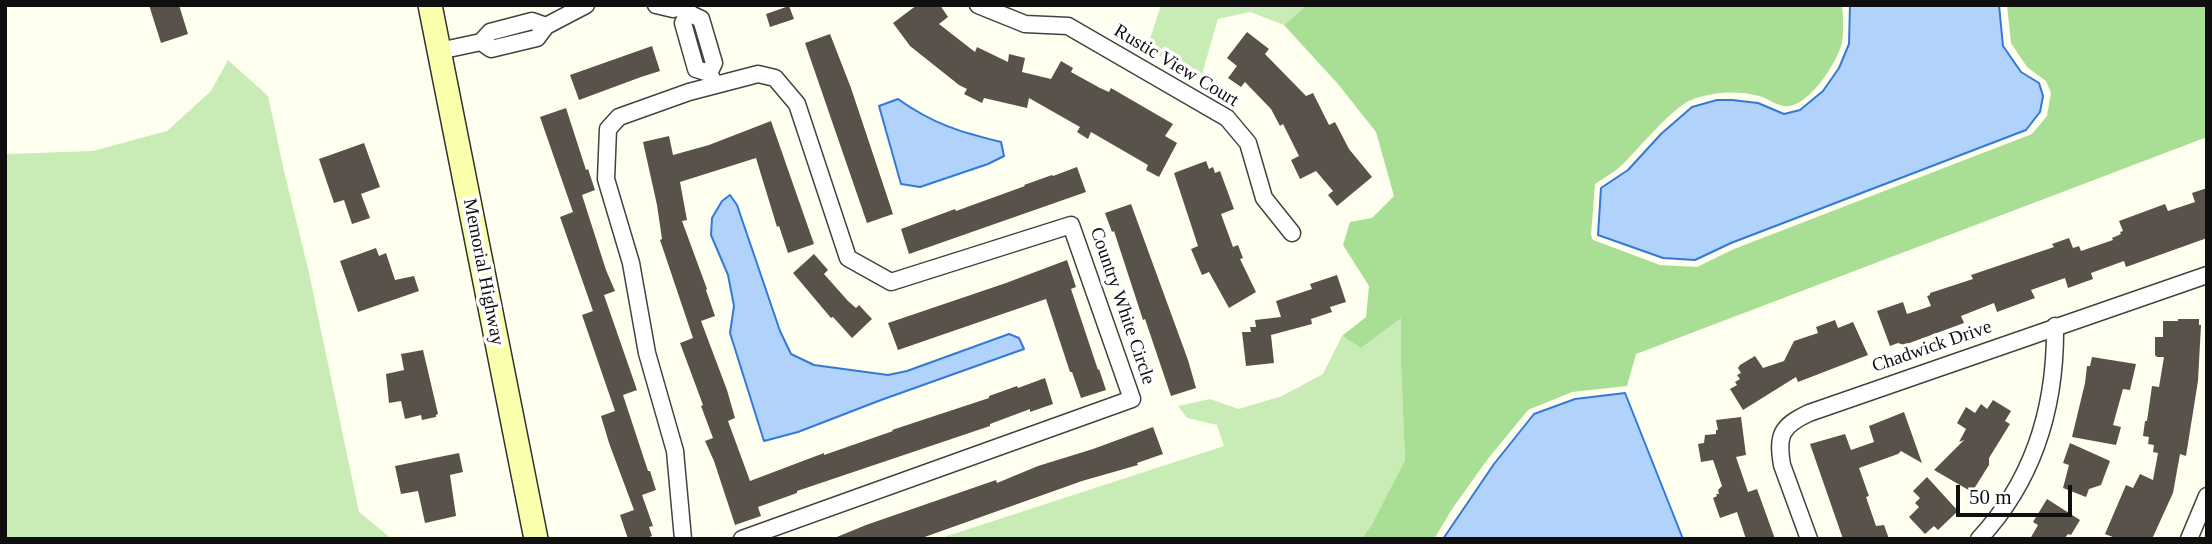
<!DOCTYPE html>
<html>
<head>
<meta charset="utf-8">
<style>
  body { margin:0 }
  #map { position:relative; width:2212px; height:544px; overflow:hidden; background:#fffff0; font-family:"Times New Roman",serif }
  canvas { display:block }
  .frame { position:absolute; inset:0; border:7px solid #0f0f0f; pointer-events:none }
  .scale { position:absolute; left:1956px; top:485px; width:116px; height:32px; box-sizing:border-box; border:4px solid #0f0f0f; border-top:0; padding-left:9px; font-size:21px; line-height:24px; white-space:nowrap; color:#0f0f0f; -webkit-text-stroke:5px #fff; paint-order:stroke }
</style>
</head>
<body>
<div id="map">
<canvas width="2212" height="544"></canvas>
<div class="frame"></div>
<div class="scale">50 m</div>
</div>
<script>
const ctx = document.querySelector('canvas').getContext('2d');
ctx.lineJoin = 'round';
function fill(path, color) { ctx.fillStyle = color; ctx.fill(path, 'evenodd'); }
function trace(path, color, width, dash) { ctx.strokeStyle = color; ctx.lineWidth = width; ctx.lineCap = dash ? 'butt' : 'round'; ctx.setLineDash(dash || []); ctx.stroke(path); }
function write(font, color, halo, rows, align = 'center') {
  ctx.font = font + ' "Times New Roman",serif'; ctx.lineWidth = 7; ctx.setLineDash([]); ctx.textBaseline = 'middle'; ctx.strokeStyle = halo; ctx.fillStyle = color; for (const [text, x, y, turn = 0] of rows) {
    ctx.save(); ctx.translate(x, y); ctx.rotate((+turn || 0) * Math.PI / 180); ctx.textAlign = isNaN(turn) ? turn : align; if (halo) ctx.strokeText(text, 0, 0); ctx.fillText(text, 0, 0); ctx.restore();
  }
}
const green = new Path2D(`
  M1161,5H1307L1284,25L1250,12L1218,19L1200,81L1147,48Z
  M228,60L268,96L284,171L309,273L359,512L392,539H5V154L93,151L167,131L211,91Z
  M1401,317V365L1405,460L1371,526L1361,539H938L1224,446L1217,425L1187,418L1178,406L1210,399L1239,409L1282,396L1323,374L1342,336L1361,348Z`);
const forest = new Path2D(`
  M1307,5H1842C1843,16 1844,31 1842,42C1838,62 1807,110 1784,106C1775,105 1768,98 1759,96C1737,90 1712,92 1691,100C1672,108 1640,147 1625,162C1617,171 1605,177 1595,184L1591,235L1593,240L1660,265L1697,267L1734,249L2032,134L2047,116L2051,93L2046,81L2027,67L2011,43L2007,5H2207V137L1636,354L1627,386L1572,392L1528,410L1487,460L1452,509L1434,539H1361L1371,526L1405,460L1401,365V318L1361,348L1342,336L1366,317L1369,286L1343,245L1350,222L1372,218L1394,196L1376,132L1338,84L1284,25Z`);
const water = new Path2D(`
  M1850,5H1999L2003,46L2021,72L2039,83L2043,96L2040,112L2026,130L1731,243L1695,260L1663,258L1598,235L1601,188L1628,170L1661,134L1692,107L1717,100H1732L1758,103L1784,114L1800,110L1823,91L1839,68L1849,44Z
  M898,99C933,124 960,132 1001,142L1004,156L988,164L920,187L901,184L879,106Z
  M730,195L737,205L780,331L791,354L814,365L888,375L907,371L1009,334L1019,338L1024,349L881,400L798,432L764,441L730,333L734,306L728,275L711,235L712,218L722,201Z
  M1625,393L1683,539H1443L1494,464L1534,414L1575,399Z`);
const building = new Path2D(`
  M149,5H179L188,34L161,43Z
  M917,5H940L948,17L939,24L975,52L977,47L1008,62L1009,54L1025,58L1022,72L1051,79L1061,61L1073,68L1071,72L1100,88L1109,92L1111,88L1173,124L1165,136L1177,143L1159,177L1146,170L1148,165L1091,132L1088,139L1077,132L1080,127L1029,98L1027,108L984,98L982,103L964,94L967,89L959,85L910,46L893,23Z
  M789,6L794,19L770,27L766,14Z
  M1247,32L1269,49L1265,54L1306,96L1313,93L1329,125L1335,122L1349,149L1372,177L1337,206L1328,195L1333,191L1316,171L1300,179L1291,160L1299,156L1283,124L1280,126L1271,109L1245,82L1241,87L1228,78L1237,66L1227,58Z
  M830,34L851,88L893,214L867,223L805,43Z
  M652,46L660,71L641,77L579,100L570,75Z
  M566,108L586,170L588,169L595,190L582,195L606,270L615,291L604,295L637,390L623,395L648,471H650L656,490L642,495L653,526L649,527L652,536L644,539H628L620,515L634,510L609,443L601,416L615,411L582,315L593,311L560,217L573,212L540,117Z
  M771,121L814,244L788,253L779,226L777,227L756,158L680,182L687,220L682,221L707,289L706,290L715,316L701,321L727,390L735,418L728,421L750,481L824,453V455L893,431L892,430L989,398V396L1017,386L1018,388L1045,378L1053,404L1030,412V409L990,424V426L797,491V493L758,507L761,516L735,525L714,461L705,441L713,438L701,406L703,405L680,343L693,338L660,240L662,239L657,205L643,142L669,136L673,155L709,145Z
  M364,143L380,187L361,194L370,218L352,224L344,200L334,203L319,159Z
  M1206,161L1209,169L1213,167L1215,173L1220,171L1234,209L1221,214L1233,247L1238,245L1243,258L1240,259L1256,292L1229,308L1209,272L1202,275L1191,249L1198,246L1174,173Z
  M1077,167L1086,192L909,254L901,229L955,209L956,211L1025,186L1024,185L1052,175L1053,176Z
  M2207,188V238L2126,267L2124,261L2091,273L2093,279L2068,288L2065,278L2031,290L2035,298L1997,312L1994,303L1961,316L1964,323L1904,345L1898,343L1890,346L1877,311L1903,302L1907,314L1931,306L1927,296L1930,295V293L1973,279L1971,275L2054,247L2052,244L2069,238L2073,248L2079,246L2081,251L2113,240L2112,238L2121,234L2120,232L2123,231L2119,221L2165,204L2168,211L2195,202L2192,193Z
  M1131,204L1188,360L1196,388L1171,396L1145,319L1143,320L1114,231L1112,232L1105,213Z
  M376,248L379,256L386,253L395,280L414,276L419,291L358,312L340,261Z
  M814,254L828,270L824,274L848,301L856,308L859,305L872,319L852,338L833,317L831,318L793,273Z
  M1067,260L1076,287L1071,289L1098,370L1099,369L1106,390L1081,398L1072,372H1070L1046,299L898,350L888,323L1006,283Z
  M1337,275L1346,302L1330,307L1332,312L1311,319L1312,324L1271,335L1274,363L1246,366L1242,332H1251L1250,327H1256L1255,320L1281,317L1276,301L1312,289L1310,284Z
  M2178,319H2199V325H2201L2198,381L2186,456L2180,454L2173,493L2152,539H2118L2105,534L2126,485L2133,488L2140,474L2153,480L2158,453L2153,452L2154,445L2148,444L2149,437L2143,436L2145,421H2147L2152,386L2159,387L2164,357H2157L2155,355V337H2163V321H2178Z
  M1835,320L1838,328L1853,322L1868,355L1798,382L1796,377L1743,410L1730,389L1737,385L1735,382L1740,379L1737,375L1741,373L1738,368L1740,365L1755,356L1763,368L1784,361L1794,341L1818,333L1816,327Z
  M423,350L438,414L436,415V417L422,420L421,415L405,419L401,401L389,403L386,374L404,370L401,354Z
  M2092,357L2136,364L2130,390L2123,389L2113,425L2121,427L2116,445L2072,437L2085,383L2087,366H2090Z
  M1993,400L2011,411L2005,421L2010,424L1989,458V465L1972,492L1934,470L1964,440L1959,442L1966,429L1957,423L1966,407L1975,413L1981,404L1987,409Z
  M1904,412L1922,463L1901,451L1898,454L1859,468L1869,496L1866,497L1876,526L1884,525L1889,539H1843L1810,444L1845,434L1851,450L1874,442L1869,426Z
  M1741,417L1746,455L1736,457L1748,492L1757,489L1775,539H1746L1737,512L1720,518L1713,498L1717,496L1716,494H1719L1718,490L1722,486L1713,460L1701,462L1698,444L1704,443L1705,435L1716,434V430H1718L1716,420Z
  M1153,427L1163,454L1137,463L1138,465L1082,481L919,539H832L866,525L996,480L997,483L1038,466L1093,449Z
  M2070,443L2110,461L2101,485L2089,489L2086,497L2063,488L2069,465L2063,463Z
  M459,453L463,472L450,475L456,516L425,523L418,491L401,494L395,466Z
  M1927,477L1958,511L1938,530L1934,526L1925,534L1909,517L1919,507L1915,503L1920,498L1913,491Z
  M2047,499L2080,520L2071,535L2068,534L2064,539H2030L2038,525L2033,522Z`);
const street = new Path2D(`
  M656,5L673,9L688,5
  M978,5L1025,24L1068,26L1227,118L1248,143L1264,198L1292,233
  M686,6L688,13L701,19L714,63L709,73
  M688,13L683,23L696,69L709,73L715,84
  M481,42L491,49L537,38L546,26L586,5
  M439,51L481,42L490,32L532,21L546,26
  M683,539L675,451L647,353L631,263L606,179L608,129L619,117L689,92L758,74L775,78L797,104L848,258L891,282L1071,225L1132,399L742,539
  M1809,539L1782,465C1777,435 1781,426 1809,413L2207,275
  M1979,539C2034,480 2056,406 2055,326
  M2189,539L2207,496`);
const secondary = new Path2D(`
  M430,5L536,539`);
const streetNames = [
  ["Rustic View Court",1176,66,31],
  ["Memorial Highway",483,272,79],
  ["Country White Circle",1122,306,71],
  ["Chadwick Drive",1932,347,-19]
];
fill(green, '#c9ecb7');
fill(forest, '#a9de95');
fill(water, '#b1d2fa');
trace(water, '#3379d6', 2);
fill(building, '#58524a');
trace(street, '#424242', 19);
trace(secondary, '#313131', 26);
trace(street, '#fff', 16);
trace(secondary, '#faffab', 23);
write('19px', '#0f0f0f', '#fff', streetNames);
</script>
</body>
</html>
